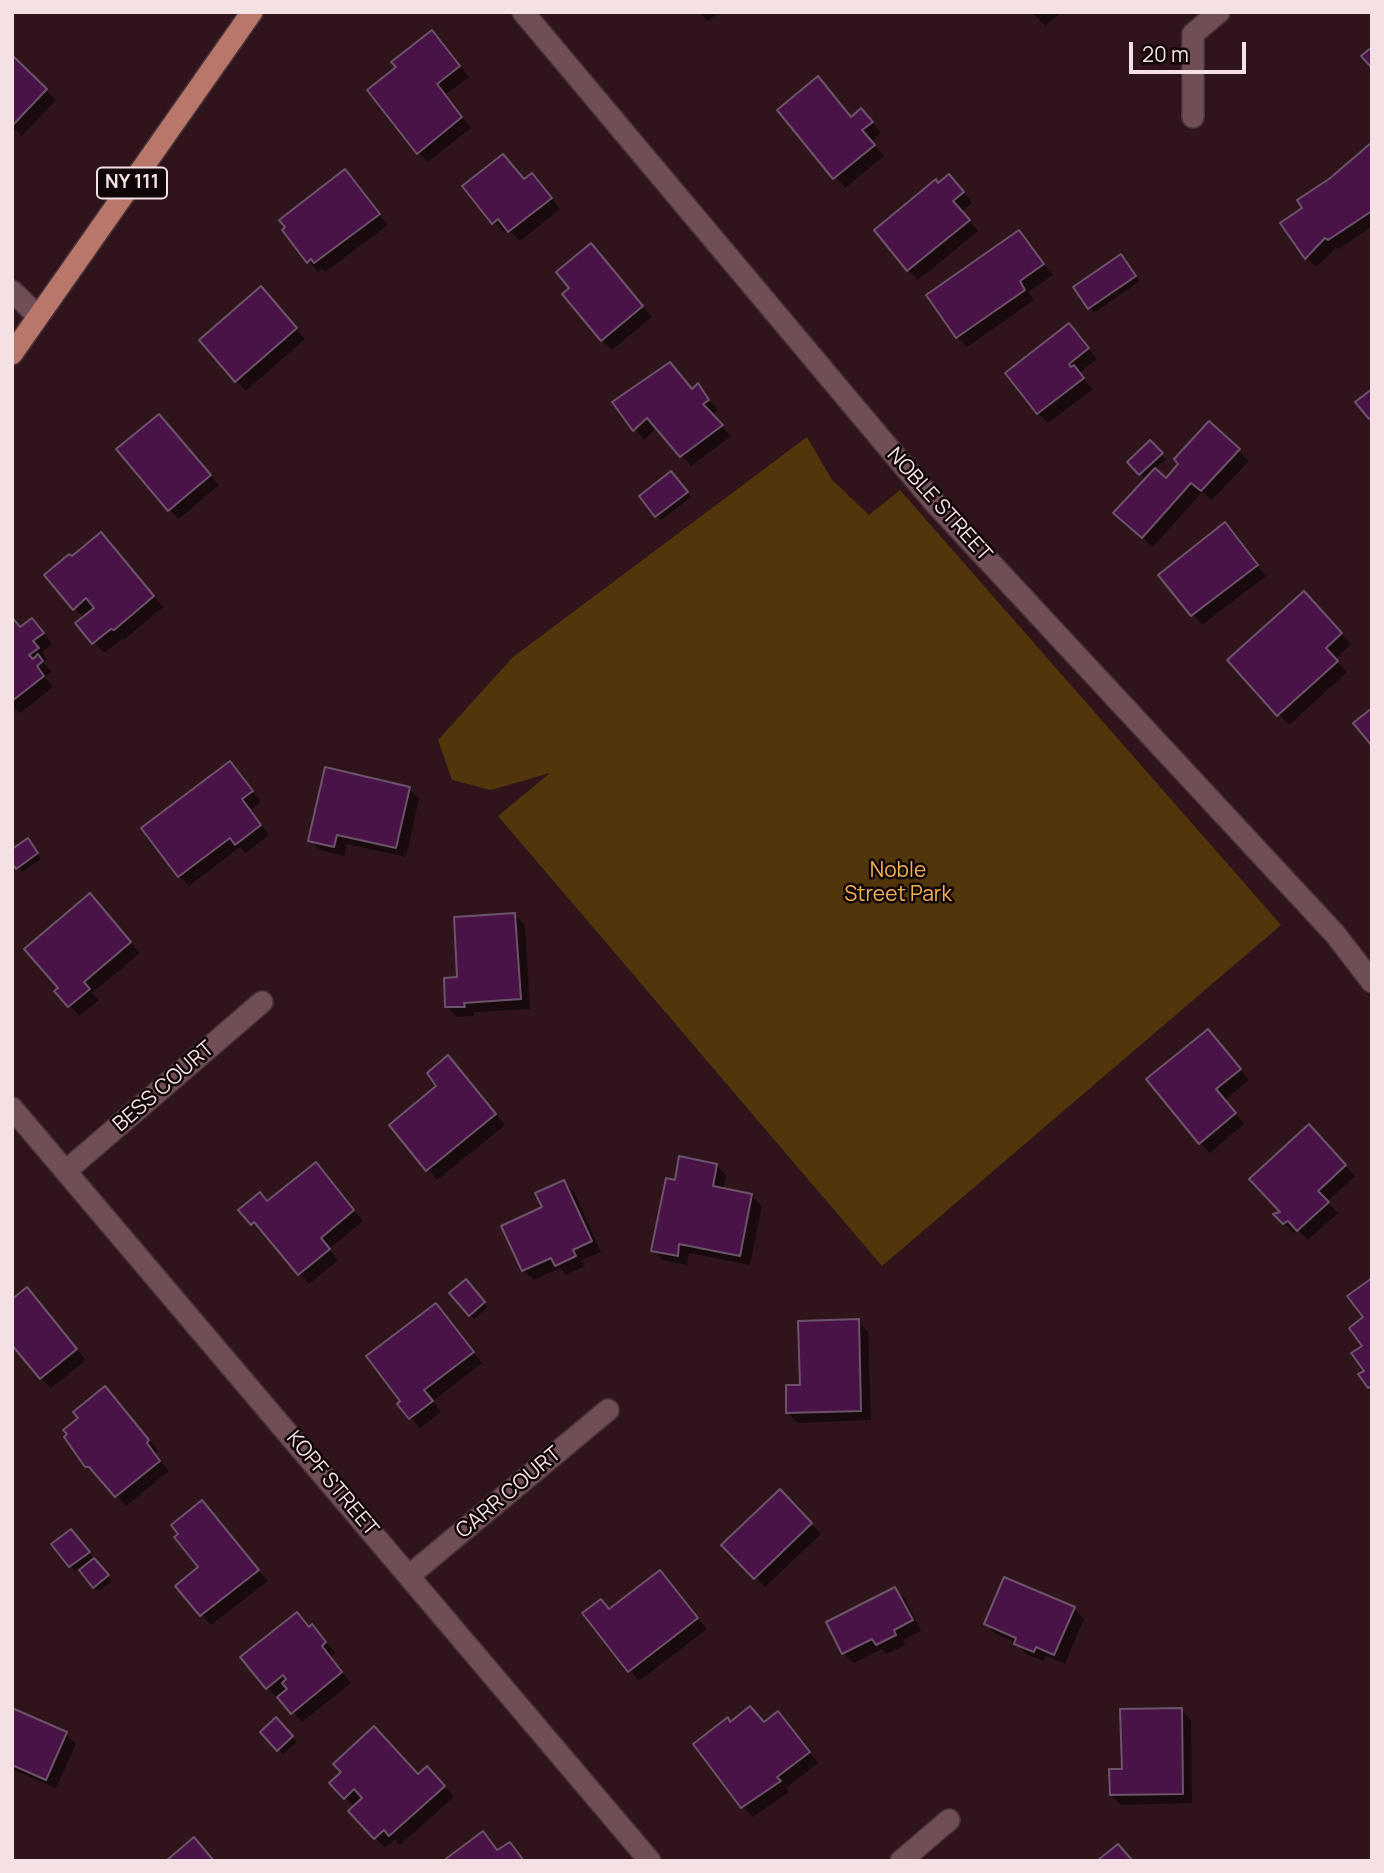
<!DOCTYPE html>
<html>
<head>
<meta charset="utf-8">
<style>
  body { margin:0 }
  #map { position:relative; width:1384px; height:1873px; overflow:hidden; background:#30141c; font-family:Manrope,sans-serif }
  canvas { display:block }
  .frame { position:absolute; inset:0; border:14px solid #f5e0e4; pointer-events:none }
  .scale { position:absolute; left:1129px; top:42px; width:117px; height:32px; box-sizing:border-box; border:4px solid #f5e0e4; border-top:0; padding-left:9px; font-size:21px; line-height:24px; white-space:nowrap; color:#f5e0e4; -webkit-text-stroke:5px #100507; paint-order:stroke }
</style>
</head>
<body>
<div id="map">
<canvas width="1384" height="1873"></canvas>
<div class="frame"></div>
<div class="scale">20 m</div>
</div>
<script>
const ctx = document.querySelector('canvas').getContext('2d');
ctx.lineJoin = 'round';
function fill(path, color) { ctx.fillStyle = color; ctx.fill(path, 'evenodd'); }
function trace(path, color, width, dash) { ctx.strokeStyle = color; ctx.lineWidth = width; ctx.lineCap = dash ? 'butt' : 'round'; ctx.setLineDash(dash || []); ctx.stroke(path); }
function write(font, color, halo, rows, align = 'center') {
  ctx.font = font + ' Manrope,sans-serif'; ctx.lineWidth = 5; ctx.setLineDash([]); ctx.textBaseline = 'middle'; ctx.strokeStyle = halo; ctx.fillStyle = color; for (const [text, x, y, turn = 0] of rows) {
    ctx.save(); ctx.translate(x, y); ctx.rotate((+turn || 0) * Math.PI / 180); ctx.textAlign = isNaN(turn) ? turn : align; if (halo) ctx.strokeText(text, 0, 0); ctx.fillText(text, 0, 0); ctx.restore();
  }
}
const green = new Path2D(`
  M807,437L832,480L869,515L900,490L1281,925L882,1266L498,816L550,773L491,790L452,780L438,740L513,657Z`);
const shadow = new Path2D(`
  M699,12H719L708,21Z
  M1032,12H1062L1045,26Z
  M441,42L469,77L445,95L471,128L428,162L418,152Z
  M12,58L56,100L22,136L12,127Z
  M828,89L852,118L871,121L881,133L871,141L884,156L845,188L779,110Z
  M1371,145L1372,226L1339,249L1337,247L1316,267L1306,257L1305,209L1330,180Z
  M345,171L388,225L325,272L322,269L318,272L284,231Z
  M525,181L542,185L560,209L520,241L508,229L504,233L464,186Z
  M939,185L959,186L972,203L962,211L978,231L918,280L908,270Z
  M1019,232L1053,275L1028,292L1034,300L967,347L957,337Z
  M601,255L652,317L612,350L602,340Z
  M1121,256L1140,281L1094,313L1075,288Z
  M271,299L305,339L246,391L236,381Z
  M1069,325L1097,359L1079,373L1093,389L1048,423L1038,413Z
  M698,386L718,410L712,415L731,436L691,466L657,427L644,440L614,402L693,390Z
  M159,416L219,485L179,519L169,509Z
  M1209,423L1249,461L1212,500L1202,492L1153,547L1126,522L1146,479L1130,462L1150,442L1166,459L1154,469L1166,480Z
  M676,478L691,497L661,520L656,516Z
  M1225,525L1266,576L1202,625L1161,575Z
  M111,545L163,607L125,639H122L104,653L77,623L84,618L74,608L72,559Z
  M1313,603L1351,644L1335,659L1347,672L1289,725L1229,660Z
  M12,619L21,628L42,630L52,644L42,652L47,659L43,662L52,672L45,677L53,687L20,713L12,705Z
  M230,763L261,802L251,810L269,835L246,853L240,847L189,886L179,876Z
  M409,789L419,799L406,857L347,844L344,856L320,850L310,840Z
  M32,845L41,859L22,872L18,868Z
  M100,905L140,953L92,993L99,1000L79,1016L56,991L60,988Z
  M515,915L525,925L530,1009L474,1012V1016L457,1017L447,1007L459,979Z
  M1218,1042L1249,1080L1225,1100L1244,1124L1210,1153L1200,1143Z
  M448,1058L505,1125L437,1180L391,1125L439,1086Z
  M1319,1137L1355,1176L1327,1202L1338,1213L1308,1240L1298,1230L1294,1233L1284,1223L1283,1213Z
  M716,1165L726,1175L724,1190L752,1196L762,1206L750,1265L689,1253L687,1265L663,1260L653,1250L676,1182Z
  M325,1174L363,1221L329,1249L338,1260L309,1284L264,1232L262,1233L252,1223L268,1203Z
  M564,1182L574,1192L601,1252L582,1260L585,1266L566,1275L560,1268L534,1280L524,1270L544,1208Z
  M470,1286L488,1307L474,1319L470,1315Z
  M27,1289L86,1360L51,1388L41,1378Z
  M436,1305L482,1363L433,1401L441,1412L420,1428L399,1404Z
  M858,1321L868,1331L871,1420L798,1423L788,1413L802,1387Z
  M115,1399L158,1451L155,1454L169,1471L126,1506L100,1476L97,1477L86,1466L80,1418Z
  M780,1491L821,1534L765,1587L724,1545Z
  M202,1502L268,1581L211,1625L177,1586L200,1568Z
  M75,1535L112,1581L99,1591L79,1568L75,1571L71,1566L54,1544Z
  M660,1572L707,1629L639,1681L585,1614L610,1611Z
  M895,1589L905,1599L921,1631L903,1640L905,1645L887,1654L882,1649L854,1663L843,1653Z
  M1074,1609L1084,1619L1065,1664L1046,1656L1044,1661L1026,1654L1016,1642L996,1634L986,1624Z
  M297,1614L322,1637L335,1653L330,1657L351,1683L302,1722L279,1696L277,1698L267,1688Z
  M12,1710L66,1734L76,1744L56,1788L12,1769Z
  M1181,1710L1191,1720L1192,1803L1121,1805L1111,1795L1123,1770Z
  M778,1713L818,1763L786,1788L789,1792L753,1817L743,1807L731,1723L765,1724Z
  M276,1720L297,1742L283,1754L263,1732Z
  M418,1776L437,1778L454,1797L400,1845L395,1839L385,1848L350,1811L354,1807L331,1783Z`);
const building = new Path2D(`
  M432,30L460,66L437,84L462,117L417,154L367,90L396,67L391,62Z
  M1372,47V68L1361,56Z
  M12,55L47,89L12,126Z
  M818,76L851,117L861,108L873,122L862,130L875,145L833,179L777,110Z
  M1371,143L1372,211L1328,240L1325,238L1305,259L1280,223L1302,208L1297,200L1329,179Z
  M503,154L524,179L532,173L552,198L508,232L498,219L492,224L462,186Z
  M345,169L380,214L314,263L311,259L307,263L282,230L285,227L279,220Z
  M949,174L964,192L953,201L970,220L907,271L874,230L936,179L938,183Z
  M1019,230L1044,264L1020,281L1025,290L956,338L926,295Z
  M591,243L643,306L601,341L562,294L569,288L556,272Z
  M1121,254L1136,276L1088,309L1073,287Z
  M261,286L297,328L235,382L199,340Z
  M1069,323L1089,348L1069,364L1071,367L1074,365L1084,378L1037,414L1005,373Z
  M670,362L692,389L698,383L709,400L703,404L723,425L680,457L647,418L633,431L612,402Z
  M1372,389V417L1369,419L1355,402Z
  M159,414L211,475L168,511L116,449Z
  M1209,421L1240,449L1201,491L1191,483L1142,538L1113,513L1155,468L1166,478L1178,464L1174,459Z
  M1150,440L1163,453L1139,475L1127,462Z
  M671,471L688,492L655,517L639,496Z
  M1225,522L1258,565L1191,616L1158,575Z
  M101,532L154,596L114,630L111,629L92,644L75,623L94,608L86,598L73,610L44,575L69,554L72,556Z
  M1304,591L1342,633L1326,648L1338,661L1277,716L1227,660Z
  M12,617L20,627L32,618L44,633L33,641L39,648L29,655L33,659L38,654L43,661L37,666L44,676L12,701Z
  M1372,708V746L1353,723Z
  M230,761L253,791L242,799L261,825L235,845L230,838L178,877L141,828Z
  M325,767L410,787L396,848L337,835L334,847L308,841Z
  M28,838L38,853L16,869L12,863V849Z
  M90,893L131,942L84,982L90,989L68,1007L54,991L58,988L24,949Z
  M515,913L521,999L464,1003L465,1007H445L444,978L457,977L454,917Z
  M1208,1029L1241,1069L1216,1089L1236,1113L1199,1144L1146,1079Z
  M448,1055L496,1114L426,1171L389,1125L436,1086L427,1073Z
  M1309,1124L1346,1165L1318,1191L1329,1202L1297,1231L1288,1221L1283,1224L1273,1214L1280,1212L1249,1179Z
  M679,1156L717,1164L713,1186L752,1194L740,1256L679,1244L678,1256L651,1251L666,1178L675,1180Z
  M316,1162L354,1210L321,1238L330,1249L298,1275L254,1222L251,1225L238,1210L260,1192L267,1201Z
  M564,1180L592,1241L573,1250L576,1256L555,1266L551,1258L522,1271L501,1226L542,1207L535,1193Z
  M1372,1278V1386L1368,1388L1358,1374L1364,1371L1351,1353L1362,1346L1349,1328L1363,1317L1347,1296Z
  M466,1279L485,1302L469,1316L449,1293Z
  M27,1287L77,1349L40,1379L12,1345V1299Z
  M436,1303L474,1352L424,1390L433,1401L409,1419L397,1404L400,1401L366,1356Z
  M859,1319L861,1411L786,1413V1385H800L798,1321Z
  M105,1386L149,1440L147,1443L160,1461L115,1497L89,1467H85L64,1437L67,1434L63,1430L78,1418L73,1412Z
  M780,1489L812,1523L754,1579L721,1545Z
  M202,1500L259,1570L200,1616L175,1586L198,1567L174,1537L178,1534L171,1525Z
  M71,1529L90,1552L69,1567L51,1544Z
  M94,1558L109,1575L93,1588L79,1570Z
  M660,1570L698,1618L628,1672L582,1613L601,1599L609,1609Z
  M1004,1577L1075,1607L1054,1655L1036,1647L1034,1652L1014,1644L1016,1638L984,1624Z
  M895,1587L913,1620L894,1630L896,1635L876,1645L872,1639L842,1654L826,1622Z
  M297,1612L309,1627L312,1624L326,1642L322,1646L342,1672L291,1714L277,1697L287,1689L282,1683L286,1679L283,1675L266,1689L240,1657Z
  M750,1706L764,1722L778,1711L810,1752L777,1777L781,1781L741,1808L693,1744L728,1717L730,1722Z
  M12,1708L67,1732L46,1780L12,1765Z
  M1182,1708L1183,1794L1110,1795L1109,1769H1122L1120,1709Z
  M276,1717L293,1736L277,1751L260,1732Z
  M374,1726L418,1774L427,1766L445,1786L389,1836L384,1830L374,1839L348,1811L362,1798L354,1789L344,1799L329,1783L341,1772L333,1764Z
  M483,1831L497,1850L510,1842L524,1861H443Z
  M194,1837L214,1861H166Z
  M1118,1844L1133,1861H1098V1860Z`);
const street = new Path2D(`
  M523,12L934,502L1335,934L1372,982
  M1193,117V34L1219,12
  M12,291L38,316
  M12,1108L650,1861
  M66,1171L262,1002
  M410,1575L608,1410
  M901,1861L949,1820`);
const primary = new Path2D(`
  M12,354L252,12`);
const shields = [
  [132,183,70]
];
const shieldNames = [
  ["NY 111",132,183]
];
const streetNames = [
  ["NOBLE STREET",939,505,48],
  ["BESS COURT",164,1087,-41],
  ["KOPF STREET",332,1484,50],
  ["CARR COURT",509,1493,-40]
];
const parkNames = [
  ["Noble",898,871],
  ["Street Park",898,895]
];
fill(green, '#51360c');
fill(shadow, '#0007');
fill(building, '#491348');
trace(building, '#6c5369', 2);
trace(street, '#483237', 24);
trace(primary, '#483237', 24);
trace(street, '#704e56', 21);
trace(primary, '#b8776a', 21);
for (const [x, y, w] of shields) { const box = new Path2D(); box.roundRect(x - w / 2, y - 15.5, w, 31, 5); ctx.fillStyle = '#100507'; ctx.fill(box); trace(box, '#f5e0e4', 2); }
write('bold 19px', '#f5e0e4', null, shieldNames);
write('21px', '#f5e0e4', '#100507', streetNames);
write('21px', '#f6b250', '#100507', parkNames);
</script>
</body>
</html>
